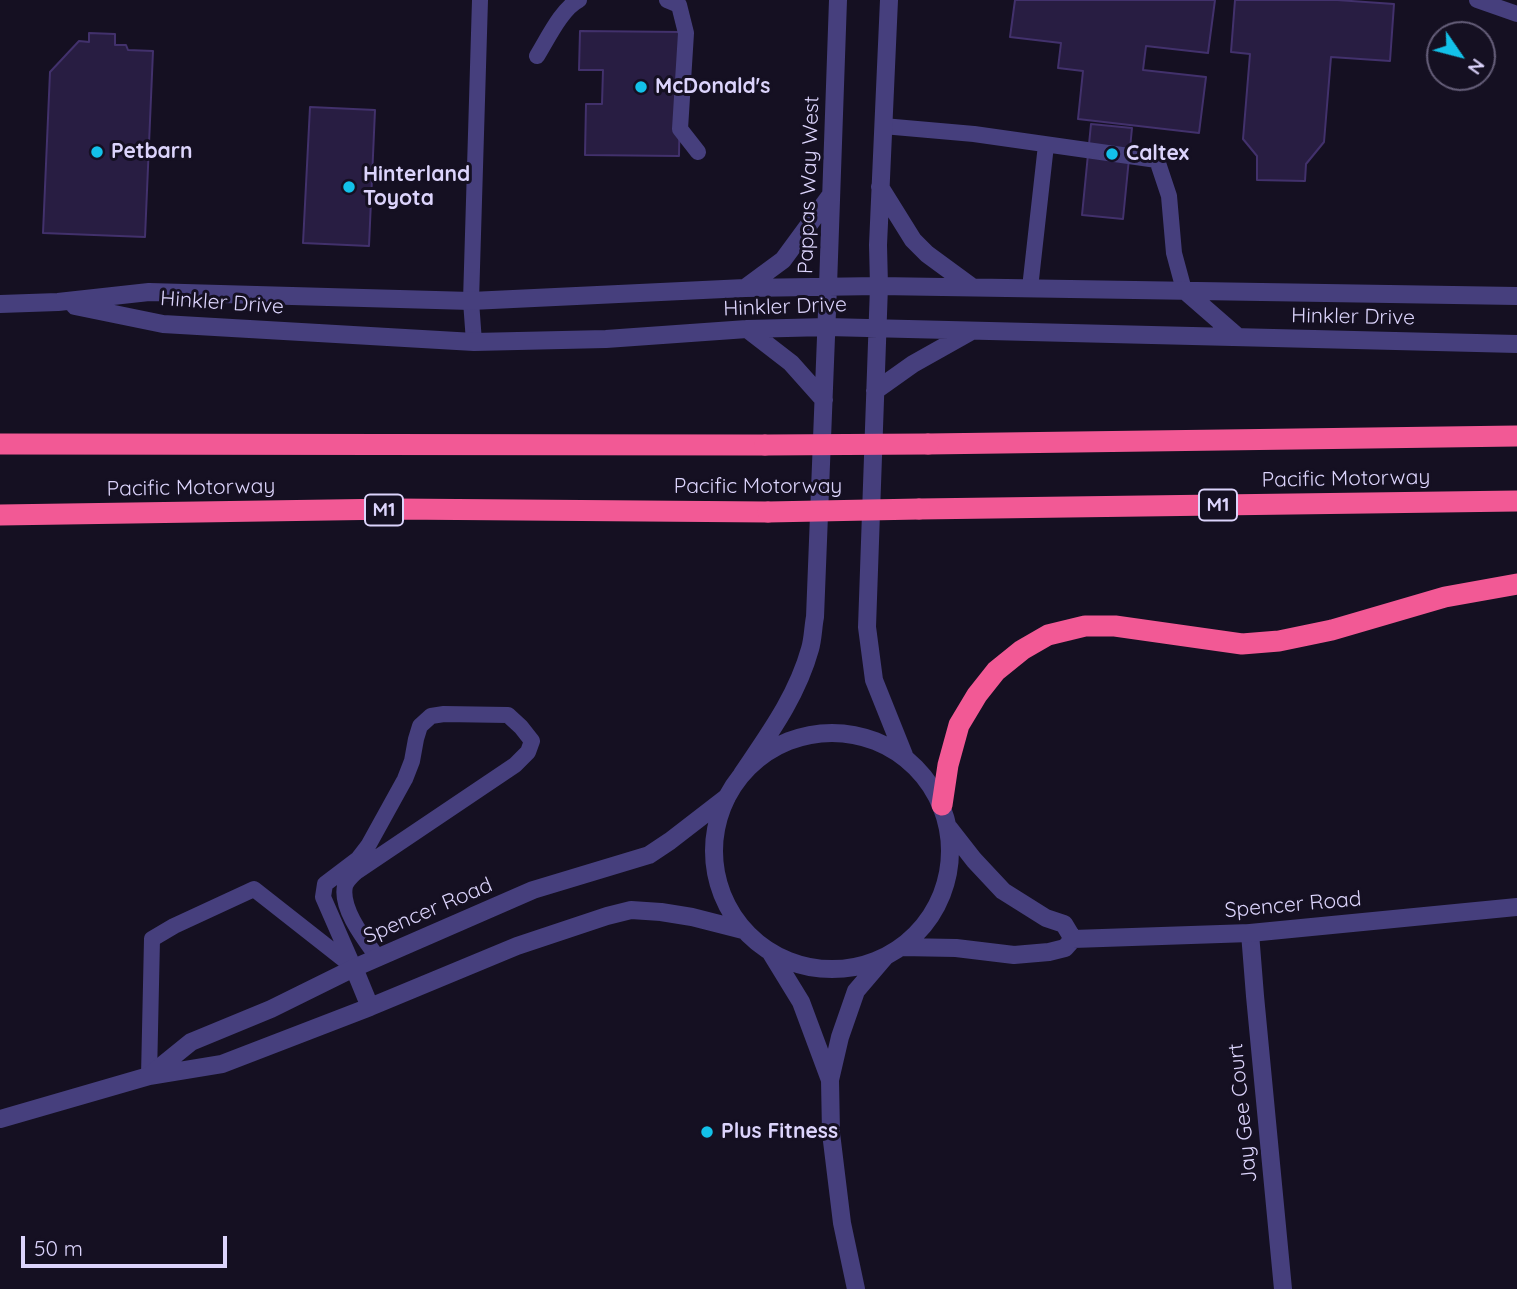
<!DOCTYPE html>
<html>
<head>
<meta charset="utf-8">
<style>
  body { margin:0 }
  #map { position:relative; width:1517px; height:1289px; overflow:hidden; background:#151022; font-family:Quicksand,sans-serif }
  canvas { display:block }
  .north { position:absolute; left:1426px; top:21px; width:70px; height:70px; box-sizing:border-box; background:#151022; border:2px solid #655e79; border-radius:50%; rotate:125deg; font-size:19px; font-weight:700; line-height:28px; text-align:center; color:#dcd4fc }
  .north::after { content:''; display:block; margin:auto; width:24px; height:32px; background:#13c1e9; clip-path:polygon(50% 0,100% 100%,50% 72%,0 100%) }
  .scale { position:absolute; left:21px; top:1236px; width:206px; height:32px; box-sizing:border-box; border:4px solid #dcd4fc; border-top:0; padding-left:9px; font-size:21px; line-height:24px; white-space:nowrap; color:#dcd4fc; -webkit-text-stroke:5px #151022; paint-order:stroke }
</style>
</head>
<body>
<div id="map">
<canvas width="1517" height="1289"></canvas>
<div class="north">N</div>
<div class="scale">50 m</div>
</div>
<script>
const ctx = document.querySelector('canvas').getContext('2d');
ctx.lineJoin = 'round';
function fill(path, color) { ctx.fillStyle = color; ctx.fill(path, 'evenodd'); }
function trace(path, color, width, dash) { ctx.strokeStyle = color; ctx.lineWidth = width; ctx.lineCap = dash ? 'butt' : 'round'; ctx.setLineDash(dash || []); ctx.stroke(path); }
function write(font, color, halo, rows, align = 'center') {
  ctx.font = font + ' Quicksand,sans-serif'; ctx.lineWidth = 6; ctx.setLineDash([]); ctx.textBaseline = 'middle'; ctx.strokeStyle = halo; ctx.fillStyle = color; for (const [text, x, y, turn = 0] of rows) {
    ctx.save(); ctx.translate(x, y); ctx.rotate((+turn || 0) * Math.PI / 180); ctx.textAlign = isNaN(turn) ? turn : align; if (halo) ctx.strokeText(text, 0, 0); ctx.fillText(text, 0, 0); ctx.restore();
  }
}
const building = new Path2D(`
  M1015,0H1215L1208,53L1146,46L1143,70L1206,77L1199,133L1078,119L1083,71L1058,68L1061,43L1010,37Z
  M1235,0H1337L1394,4L1390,61L1331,57L1324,142L1306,164L1305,181L1257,180V156L1243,139L1250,54L1231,52Z
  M580,31L681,32L679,156L585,155L586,104H602L603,70H579Z
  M89,33L115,34V45H126L128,50L153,51L145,237L43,233L50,72L79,41L89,42Z
  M310,107L375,110L369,246L303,243Z
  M1091,124L1132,128L1123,219L1082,215Z`);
const service = new Path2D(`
  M667,0L679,5L686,33L680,129L698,152
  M1477,0L1517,14
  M537,56C547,40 562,8 579,0
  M883,126L974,134L1157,160L1169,196L1174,253L1184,290
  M1030,288L1046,145
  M474,342L471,301L480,0
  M354,968L323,897L325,884L358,859L368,846L405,779L412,761L416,739L420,726L431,716L444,714L508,715L521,727L532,741L528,752L515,765L356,872C352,876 347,880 345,886C340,909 365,940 378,958
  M149,1076L152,939L174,926L254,889L352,966`);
const minor = new Path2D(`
  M1250,933L1255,996L1283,1289`);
const tertiary = new Path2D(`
  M889,0L878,245L879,286L867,627L874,680L904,755
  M880,187L913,240L927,254L972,287
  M745,288L783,260L830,196
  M1184,290L1238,337
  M0,304L58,302L149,292L471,301L745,288L879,286L1517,296
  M75,306L163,324L474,342L606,339L747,329L827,327L1517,344
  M747,329L791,363L824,400
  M875,391L913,364L970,332
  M714 851a118 118 0 1 1 236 0a118 118 0 1 1-236 0Z
  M742,774C769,734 797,696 810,649C813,639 813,627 815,617L828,286L838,0
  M949,828L974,860L1003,891L1046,918L1064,924L1073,939
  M901,947L956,948L1014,955L1049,952L1065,948L1073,939L1250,933L1517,907
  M771,953L801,1002L830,1080
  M354,968L370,1007
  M149,1076L191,1042L271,1009L354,968L533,890L649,855L670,841L727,797
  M0,1119L149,1076L222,1064L370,1007L517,946L607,916L631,910L661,912L692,917L743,930
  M856,1289L842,1223L831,1133L830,1080L840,1037L856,991L885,957`);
const motorway = new Path2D(`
  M0,444L765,445
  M928,444L1517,436
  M919,509L1517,501
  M0,515L395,509L768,512
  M942,805L948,765L959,725L977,695L996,671L1022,650L1048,635L1085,626H1115L1242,644L1279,641L1332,630L1445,597L1517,584`);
const motorwayBridge = new Path2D(`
  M765,445L928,444
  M768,512L919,509`);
const markers = [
  [641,87,7,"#13c1e9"],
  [97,152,7,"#13c1e9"],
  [1112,154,7,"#13c1e9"],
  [349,187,7,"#13c1e9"],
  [707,1132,7,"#13c1e9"]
];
const shields = [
  [1218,505,38],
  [384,510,38]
];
const shieldNames = [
  ["M1",1218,505],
  ["M1",384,510]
];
const poiNames = [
  ["McDonald's",655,87],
  ["Petbarn",111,152],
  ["Caltex",1126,154],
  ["Hinterland",363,175],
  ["Toyota",363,199],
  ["Plus Fitness",721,1132]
];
const streetNames = [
  ["Pappas Way West",809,185,-88],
  ["Hinkler Drive",222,303,4],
  ["Hinkler Drive",785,307,-2],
  ["Hinkler Drive",1353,317,1],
  ["Pacific Motorway",1346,479,-1],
  ["Pacific Motorway",758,487],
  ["Pacific Motorway",191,488,-1],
  ["Spencer Road",1293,905,-5],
  ["Spencer Road",428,911,-23],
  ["Jay Gee Court",1243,1113,-96]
];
fill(building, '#281d42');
trace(building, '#42316c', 2);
trace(service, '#463f7d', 16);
trace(minor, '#463f7d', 18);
trace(tertiary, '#463f7d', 18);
trace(motorway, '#f25995', 21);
trace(motorwayBridge, '#f25995', 21);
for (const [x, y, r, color] of markers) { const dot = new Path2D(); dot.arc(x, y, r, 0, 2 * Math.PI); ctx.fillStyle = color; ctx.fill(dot); trace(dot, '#151022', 2.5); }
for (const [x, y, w] of shields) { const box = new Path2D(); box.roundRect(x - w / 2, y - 15.5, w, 31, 5); ctx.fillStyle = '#151022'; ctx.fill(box); trace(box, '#dcd4fc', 2); }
write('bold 19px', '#dcd4fc', null, shieldNames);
write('bold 21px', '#dcd4fc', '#151022', poiNames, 'left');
write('21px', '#dcd4fc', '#151022', streetNames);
</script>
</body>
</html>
